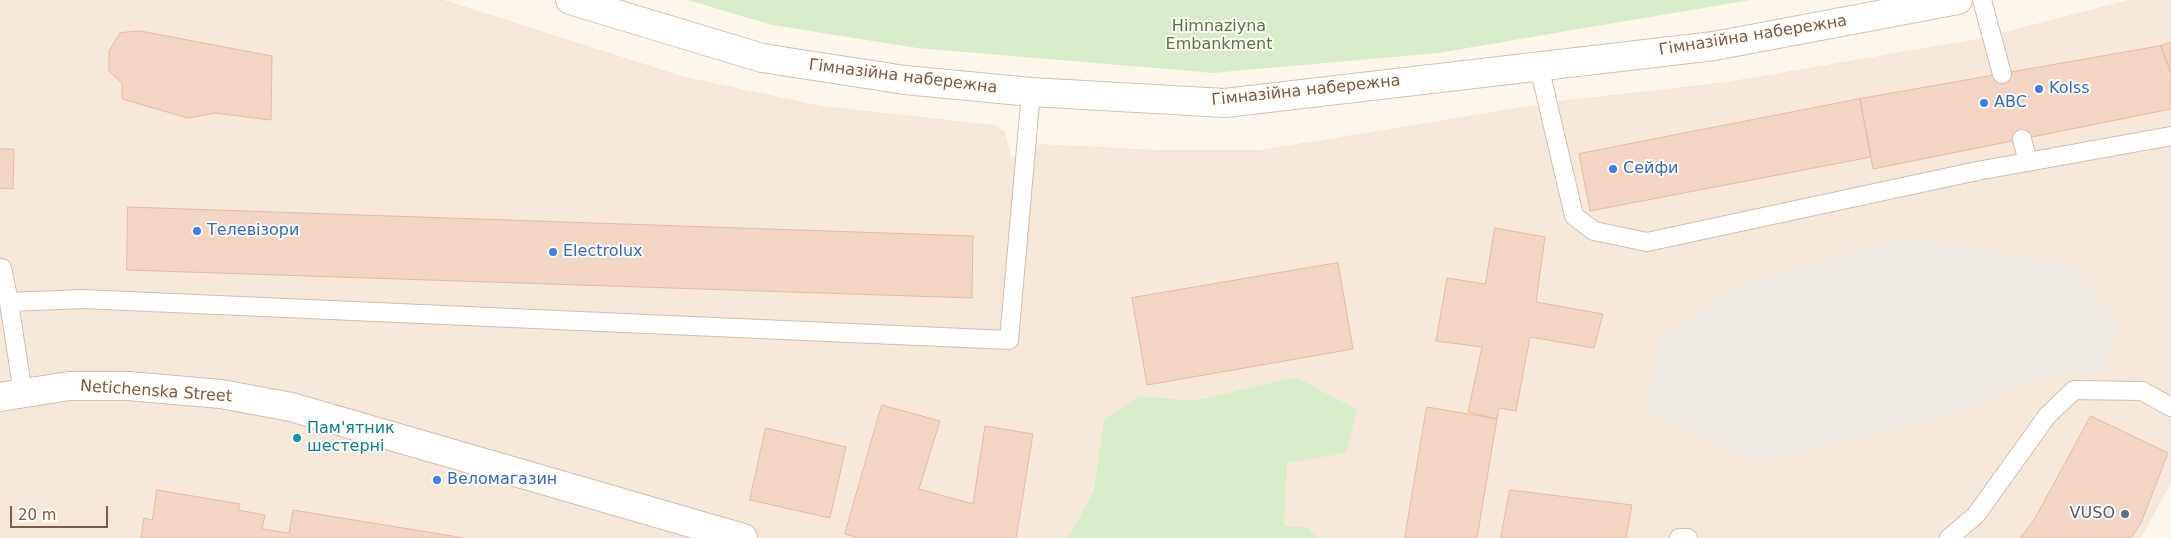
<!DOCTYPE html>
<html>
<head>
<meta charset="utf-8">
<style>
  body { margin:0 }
  #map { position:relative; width:2171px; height:538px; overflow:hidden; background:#fdf6ec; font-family:"DejaVu Sans",sans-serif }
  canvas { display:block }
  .scale { position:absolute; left:10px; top:506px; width:98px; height:22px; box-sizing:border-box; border:2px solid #7a5c4d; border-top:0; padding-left:6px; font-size:15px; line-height:18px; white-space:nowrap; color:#7a5c4d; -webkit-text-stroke:4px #fffaf3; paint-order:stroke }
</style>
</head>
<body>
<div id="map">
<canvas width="2171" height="538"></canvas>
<div class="scale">20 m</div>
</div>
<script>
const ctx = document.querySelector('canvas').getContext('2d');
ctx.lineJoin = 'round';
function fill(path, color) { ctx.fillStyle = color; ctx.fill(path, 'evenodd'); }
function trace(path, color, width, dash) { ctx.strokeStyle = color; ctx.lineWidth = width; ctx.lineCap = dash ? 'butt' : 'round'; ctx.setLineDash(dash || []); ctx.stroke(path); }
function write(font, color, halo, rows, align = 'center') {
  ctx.font = font + ' "DejaVu Sans",sans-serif'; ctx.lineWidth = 4; ctx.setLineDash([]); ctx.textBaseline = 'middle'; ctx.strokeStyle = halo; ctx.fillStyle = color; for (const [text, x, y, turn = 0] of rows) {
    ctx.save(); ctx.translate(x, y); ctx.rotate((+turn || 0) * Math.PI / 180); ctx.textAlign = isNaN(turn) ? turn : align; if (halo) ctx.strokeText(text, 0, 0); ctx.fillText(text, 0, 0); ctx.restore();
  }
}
const residential = new Path2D(`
  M0,0H444L685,77L822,106L995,125L1005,132L1011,156L1028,161L1034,146L1041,144L1158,150H1260L1567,100L1726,82L1978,39L2128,0H2171V483L2141,538H0Z`);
const industrial = new Path2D(`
  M1905,237L2071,265L2117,322L2106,371L2037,379L1937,419L1758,463L1645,411L1659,341L1733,287Z`);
const green = new Path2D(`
  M688,0H1750L1438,53L1213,73L917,48L772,25Z
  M1296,377L1357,410L1346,453L1287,463L1284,526L1307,527L1318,538H1064L1070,535L1094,490L1104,420L1140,396L1194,401Z`);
const building = new Path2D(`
  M140,31L272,56L271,120L215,113L188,118L122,99V83L109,71V51L120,33Z
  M2171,42V73L2161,46Z
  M2161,46L2171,73V109L1873,169L1860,99Z
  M1860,99L1871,157L1590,211L1579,154Z
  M0,149H14L13,189L0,188Z
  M128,207L973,236L972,298L127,270Z
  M1495,228L1545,237L1536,302L1603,314L1594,348L1530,337L1516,411L1499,408L1497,419L1468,412L1482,347L1436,341L1447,278L1485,284Z
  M1338,263L1353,349L1147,385L1132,298Z
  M882,405L940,421L919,489L973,504L985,426L1033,434L1016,538H859L845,534Z
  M1427,407L1497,419L1477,538H1405Z
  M2091,416L2168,453L2141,523L2131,538H2020L2034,520Z
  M766,428L846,447L830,518L750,500Z
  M157,490L240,504L238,510L265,515L262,529L289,533L293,510L464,538H141L144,518L152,520Z
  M1510,490L1632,505L1626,538H1501Z`);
const lane = new Path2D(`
  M1982,0L2002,74
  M1539,66L1574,216L1594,231L1647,242L1977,171L2171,136
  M2022,139L2028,162
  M2,268L9,302
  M23,394L9,302L82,299L1009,340L1031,92
  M1679,538H1688
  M1949,538L1976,515L2047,416L2074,390L2142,391L2171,407`);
const street = new Path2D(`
  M0,397L69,386H128L221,394L291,407L743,538`);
const secondary = new Path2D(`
  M570,0L762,58L905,80L1031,92L1225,103L1714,46L1958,0`);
const markers = [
  [2039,89,5,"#3f7fe0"],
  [1984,103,5,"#3f7fe0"],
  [1613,169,5,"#3f7fe0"],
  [197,231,5,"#3f7fe0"],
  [553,252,5,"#3f7fe0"],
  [297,438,5,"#0f9aa8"],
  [437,480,5,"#3f7fe0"],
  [2125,514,5,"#5c6f8a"]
];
const parkNames = [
  ["Himnaziyna",1219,27],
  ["Embankment",1219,45]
];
const streetNames = [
  ["Гімназійна набережна",1753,36,-9],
  ["Гімназійна набережна",903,77,7],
  ["Гімназійна набережна",1306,91,-6],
  ["Netichenska Street",156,392,4]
];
const shopNames = [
  ["Kolss",2049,89],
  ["ABC",1994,103],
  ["Сейфи",1623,169],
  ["Телевізори",207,231],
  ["Electrolux",563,252],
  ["Веломагазин",447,480]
];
const cultureNames = [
  ["Пам'ятник",307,429],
  ["шестерні",307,447]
];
const serviceNames = [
  ["VUSO",2115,514]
];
fill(residential, '#f5e8da');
fill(industrial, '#efe9e4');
fill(green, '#d8ecc9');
fill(building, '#f3d5c3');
trace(building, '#e6bba3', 1);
trace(lane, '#d1beb0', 20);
trace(street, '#d1beb0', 30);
trace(secondary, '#d6c0b0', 30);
trace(lane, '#fff', 18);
trace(street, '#fff', 28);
trace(secondary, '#fff', 28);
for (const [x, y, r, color] of markers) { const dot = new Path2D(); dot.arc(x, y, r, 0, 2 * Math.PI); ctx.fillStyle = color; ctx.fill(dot); trace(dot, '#fffaf3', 2); }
write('16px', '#537a41', '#fffaf3', parkNames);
write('16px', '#7a5c4d', '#fffaf3', streetNames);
write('16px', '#366cbe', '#fffaf3', shopNames, 'left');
write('16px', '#0d838f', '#fffaf3', cultureNames, 'left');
write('16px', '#4e5e75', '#fffaf3', serviceNames, 'right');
</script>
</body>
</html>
